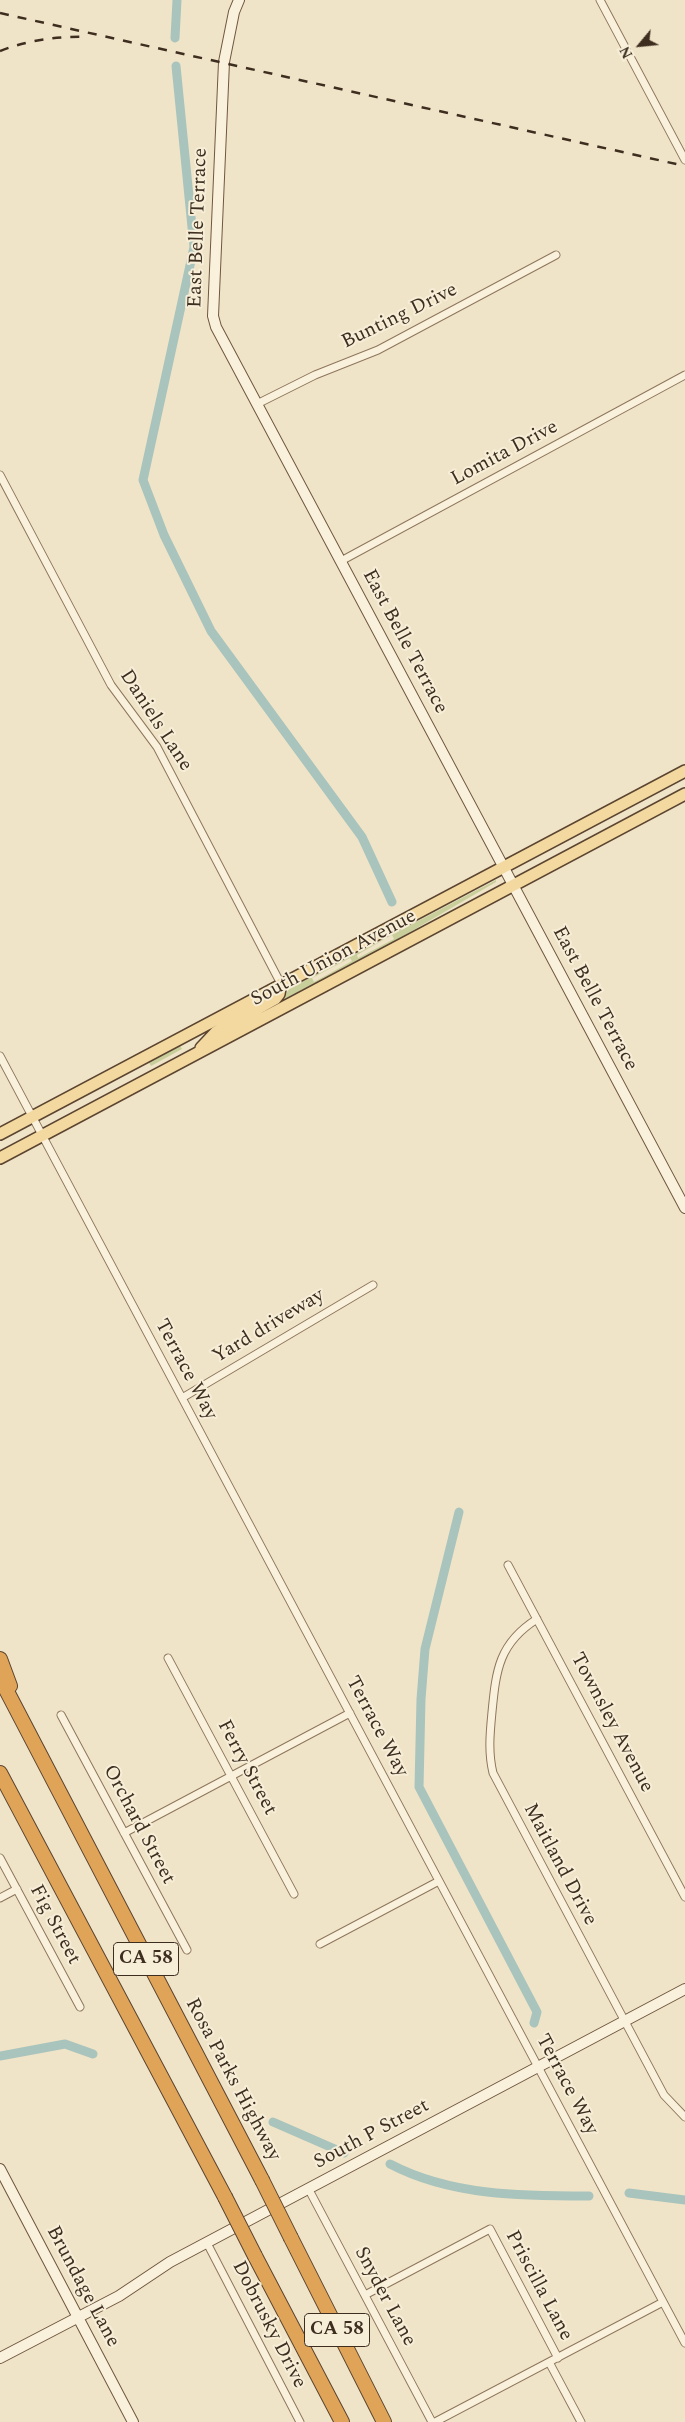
<!DOCTYPE html>
<html>
<head>
<meta charset="utf-8">
<style>
  body { margin:0 }
  #map { position:relative; width:685px; height:2422px; overflow:hidden; background:#f0e4c8; font-family:Spectral,serif }
  canvas { display:block }
  .north { position:absolute; left:615px; top:20px; width:50px; height:50px; -webkit-text-stroke:4px #f7eed8; paint-order:stroke; rotate:242deg; font-size:14px; font-weight:700; line-height:20px; text-align:center; color:#3d2e20 }
  .north::after { content:''; display:block; margin:auto; width:18px; height:22px; background:#3d2e20; clip-path:polygon(50% 0,100% 100%,50% 72%,0 100%) }
</style>
</head>
<body>
<div id="map">
<canvas width="685" height="2422"></canvas>
<div class="north">N</div>
</div>
<script>
const ctx = document.querySelector('canvas').getContext('2d');
ctx.lineJoin = 'round';
function fill(path, color) { ctx.fillStyle = color; ctx.fill(path, 'evenodd'); }
function trace(path, color, width, dash) { ctx.strokeStyle = color; ctx.lineWidth = width; ctx.lineCap = dash ? 'butt' : 'round'; ctx.setLineDash(dash || []); ctx.stroke(path); }
function write(font, color, halo, rows, align = 'center') {
  ctx.font = font + ' Spectral,serif'; ctx.lineWidth = 4; ctx.setLineDash([]); ctx.textBaseline = 'middle'; ctx.strokeStyle = halo; ctx.fillStyle = color; for (const [text, x, y, turn = 0] of rows) {
    ctx.save(); ctx.translate(x, y); ctx.rotate((+turn || 0) * Math.PI / 180); ctx.textAlign = isNaN(turn) ? turn : align; if (halo) ctx.strokeText(text, 0, 0); ctx.fillText(text, 0, 0); ctx.restore();
  }
}
const green = new Path2D(`
  M496,880V882L386,946L269,1007L283,998L289,989ZM392,935L394,939L358,958L357,955ZM350,958L352,961L314,982L312,978Z
  M179,1044L182,1049L151,1066L148,1061Z`);
const canal = new Path2D(`
  M175,38L177,0
  M176,66L194,247L143,480L164,535L211,631L362,837L392,902
  M459,1512L425,1649L421,1699L419,1787L537,2012L534,2023
  M0,2056L65,2044L93,2054
  M273,2122L344,2153
  M390,2164C451,2196 522,2196 589,2196
  M629,2193L685,2200`);
const street = new Path2D(`
  M600,0L685,160
  M257,404L315,375L378,350L556,255
  M0,475L111,685L157,747L281,984
  M341,561L685,375
  M0,1056L685,2343
  M182,1398L373,1285
  M508,1565L685,1897
  M537,1619C499,1643 496,1670 492,1712C490,1733 488,1752 493,1773L664,2095L685,2117
  M168,1658L294,1894
  M61,1715L187,1950
  M124,1833L350,1713
  M0,1858L80,2007
  M0,1898L17,1889
  M320,1944L439,1881
  M308,2188L432,2422
  M207,2243L300,2422
  M365,2295L490,2229L558,2358
  M549,2362L581,2422
  M435,2422L663,2302`);
const secondary = new Path2D(`
  M239,0L234,12L224,62L213,316L216,327L685,1208
  M0,2169L133,2422
  M0,2358L119,2296L170,2262L685,1989`);
const primary = new Path2D(`
  M201,1048L216,1032L275,999L279,994L281,984
  M0,1134L685,771
  M0,1158L685,794`);
const highway = new Path2D(`
  M0,1659L10,1686
  M0,1678L262,2180
  M0,1773L225,2197
  M291,2238L384,2422
  M255,2256L342,2422`);
const rail = new Path2D(`
  M0,13L685,166
  M0,51C28,40 58,36 88,37`);
const highwayBridge = new Path2D(`
  M262,2180L291,2238
  M225,2197L255,2256`);
const shields = [
  [146,1959,65],
  [337,2330,65]
];
const shieldNames = [
  ["CA 58",146,1959],
  ["CA 58",337,2330]
];
const streetNames = [
  ["East Belle Terrace",199,228,-88],
  ["Bunting Drive",400,317,-26],
  ["Lomita Drive",505,454,-28],
  ["East Belle Terrace",404,642,62],
  ["Daniels Lane",155,721,57],
  ["South Union Avenue",334,959,-28],
  ["East Belle Terrace",594,999,62],
  ["Yard driveway",269,1327,-31],
  ["Terrace Way",185,1370,62],
  ["Townsley Avenue",611,1723,62],
  ["Terrace Way",376,1727,62],
  ["Ferry Street",246,1768,62],
  ["Orchard Street",138,1825,62],
  ["Maitland Drive",559,1865,62],
  ["Fig Street",54,1925,62],
  ["Rosa Parks Highway",232,2080,62],
  ["Terrace Way",566,2085,62],
  ["South P Street",372,2135,-28],
  ["Priscilla Lane",538,2286,62],
  ["Brundage Lane",82,2287,62],
  ["Snyder Lane",384,2297,62],
  ["Dobrusky Drive",268,2325,63]
];
fill(green, '#c9cf9b');
trace(canal, '#a9c4bc', 9);
trace(street, '#8d765c', 9);
trace(secondary, '#6f573f', 12);
trace(primary, '#5b4430', 14);
trace(highway, '#5b4430', 16);
trace(street, '#faf1dc', 7);
trace(secondary, '#faf1dc', 10);
trace(primary, '#f3d9a0', 11);
trace(highway, '#e0a458', 14);
trace(rail, '#3d2e20', 2.5, [9, 9]);
trace(highwayBridge, '#5b4430', 16, []);
trace(highwayBridge, '#e0a458', 14);
for (const [x, y, w] of shields) { const box = new Path2D(); box.roundRect(x - w / 2, y - 16.5, w, 33, 4); ctx.fillStyle = '#f7eed8'; ctx.fill(box); trace(box, '#3d2e20', 1); }
write('bold 19px', '#3d2e20', null, shieldNames);
write('20px', '#3d2e20', '#f7eed8', streetNames);
</script>
</body>
</html>
